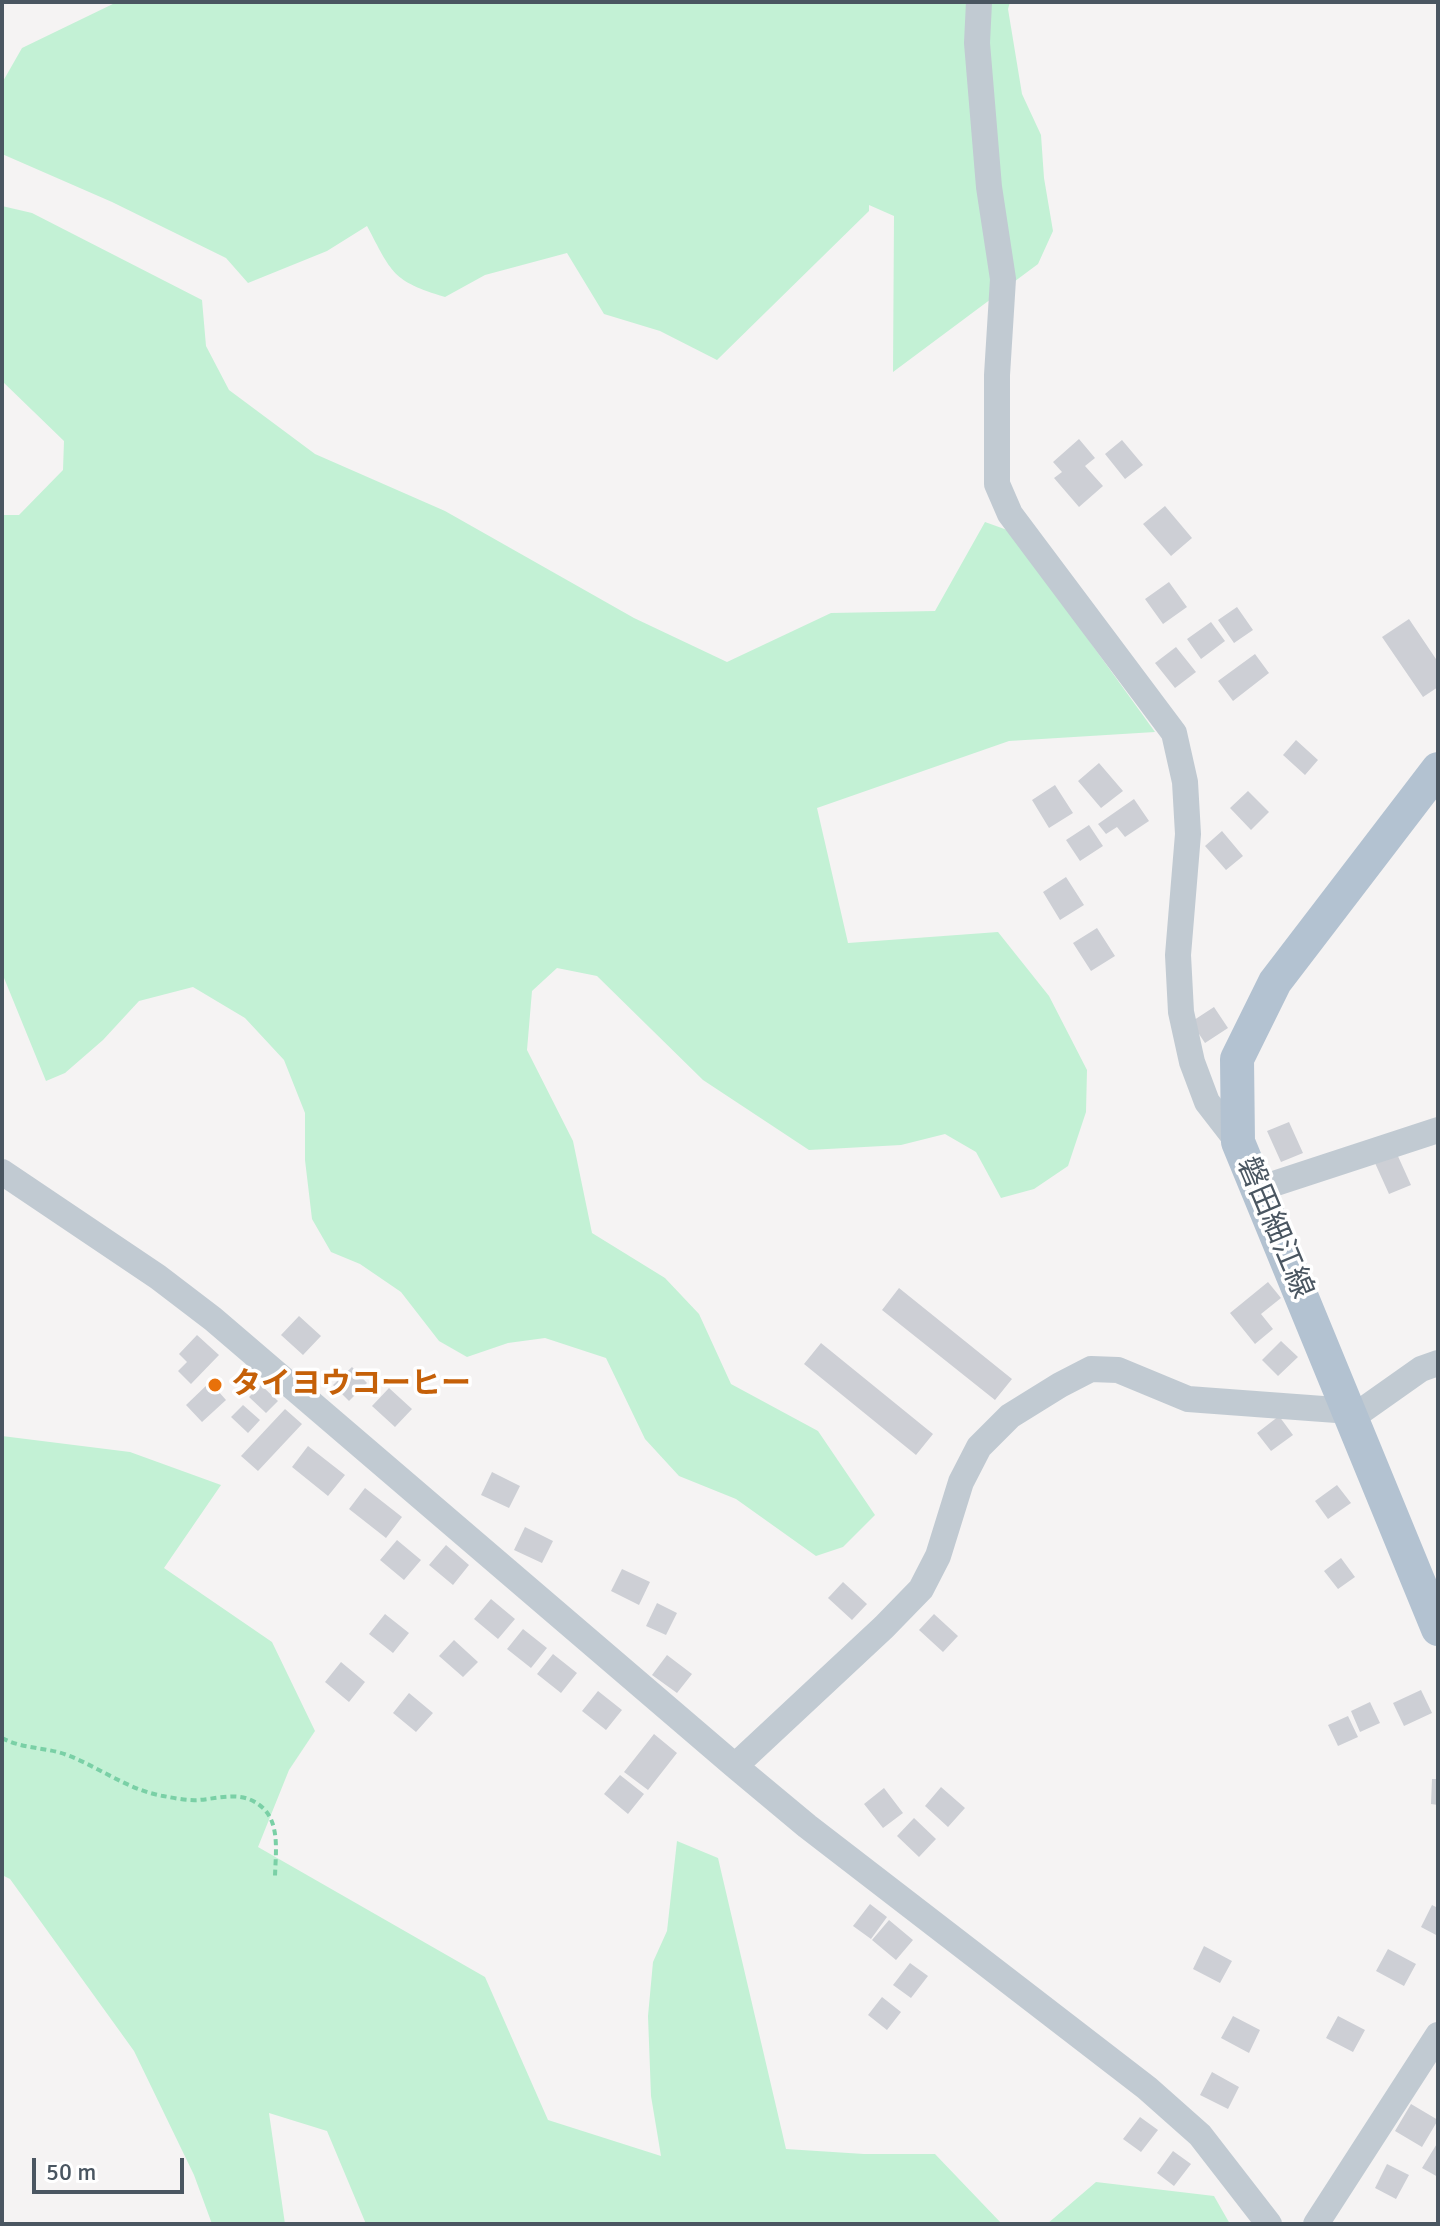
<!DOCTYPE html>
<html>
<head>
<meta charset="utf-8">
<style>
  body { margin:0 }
  #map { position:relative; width:1440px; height:2226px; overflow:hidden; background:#f5f3f3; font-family:Signika,sans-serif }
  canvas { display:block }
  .frame { position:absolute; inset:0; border:4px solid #4a5661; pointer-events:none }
  .scale { position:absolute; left:32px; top:2158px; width:152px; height:36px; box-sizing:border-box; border:4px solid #4a5661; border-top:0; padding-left:10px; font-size:24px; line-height:28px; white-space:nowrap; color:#4a5661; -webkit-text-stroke:6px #fff; paint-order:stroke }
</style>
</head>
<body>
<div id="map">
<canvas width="1440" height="2226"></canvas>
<div class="frame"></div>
<div class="scale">50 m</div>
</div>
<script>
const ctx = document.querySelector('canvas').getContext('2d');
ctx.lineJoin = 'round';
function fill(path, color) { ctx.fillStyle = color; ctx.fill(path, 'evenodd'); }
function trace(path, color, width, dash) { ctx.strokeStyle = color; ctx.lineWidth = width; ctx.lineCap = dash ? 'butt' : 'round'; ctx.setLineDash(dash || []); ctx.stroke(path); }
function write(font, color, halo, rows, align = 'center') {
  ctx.font = font + ' Signika,"Noto Sans JP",sans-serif'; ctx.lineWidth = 7; ctx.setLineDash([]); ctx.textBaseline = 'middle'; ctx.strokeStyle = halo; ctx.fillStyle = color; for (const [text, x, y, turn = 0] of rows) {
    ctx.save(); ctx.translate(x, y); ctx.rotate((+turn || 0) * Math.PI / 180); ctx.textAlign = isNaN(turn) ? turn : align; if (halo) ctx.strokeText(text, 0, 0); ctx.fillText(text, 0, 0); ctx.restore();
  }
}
const green = new Path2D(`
  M117,2H1010L1008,9L1022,94L1041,135L1044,178L1053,231L1038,264L893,372L894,216L869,205V211L717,360L660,331L604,314L567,253L485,275L445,297C392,281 392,273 367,226L327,251L248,283L226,258L112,202L2,154V83L22,48Z
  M2,206L32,213L202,300L206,346L229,390L315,454L445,511L634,618L727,662L831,613L935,611L985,522L1010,531L1155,732L1009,741L817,808L848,943L998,932L1049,996L1087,1070L1086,1112L1068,1166L1034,1189L1001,1198L976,1152L945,1134L901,1145L809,1150L703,1080L597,976L557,968L532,991L527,1050L573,1141L592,1233L665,1278L699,1314L731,1384L818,1431L875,1515L843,1547L816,1556L736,1499L679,1476L645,1439L606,1358L545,1338L508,1343L467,1357L439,1341L401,1292L360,1264L331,1252L312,1219L305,1160V1113L284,1060L245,1018L193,987L139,1001L103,1040L65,1073L46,1081L2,973V515H19L63,470L64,441L2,381Z
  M2,1436L130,1452L221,1485L164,1568L272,1642L315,1731L289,1770L258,1847L485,1977L548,2120L661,2156L651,2096L648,2016L653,1962L667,1931L677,1841L718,1858L786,2149L864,2154H935L1002,2224H366L327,2131L269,2113L285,2224H212L194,2175L134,2051L10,1879L2,1875Z
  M1096,2182L1214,2196L1230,2224H1047Z`);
const building = new Path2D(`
  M1079,439L1095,458L1085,466L1103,486L1079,507L1054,478L1062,472L1053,462Z
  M1122,440L1143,465L1125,479L1105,454Z
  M1165,506L1192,538L1171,556L1143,524Z
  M1169,582L1187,607L1163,624L1145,599Z
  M1237,607L1253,630L1234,643L1218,620Z
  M1409,619L1438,662V687L1423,697L1382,637Z
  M1211,622L1225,641L1201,659L1187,639Z
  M1176,647L1196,672L1175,688L1155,663Z
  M1255,654L1269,673L1233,701L1218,681Z
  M1296,740L1318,760L1305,775L1283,755Z
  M1099,763L1123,791L1101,808L1078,781Z
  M1055,785L1073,813L1049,828L1032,800Z
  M1248,791L1269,812L1251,830L1230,808Z
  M1134,799L1149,821L1125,837L1117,827L1106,834L1098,824Z
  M1089,825L1103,846L1080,861L1066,840Z
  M1222,831L1243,856L1226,870L1205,846Z
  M1066,877L1084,905L1060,920L1043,892Z
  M1097,928L1115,956L1091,971L1073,943Z
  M1214,1007L1228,1028L1205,1043L1191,1022Z
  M1289,1122L1303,1153L1281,1162L1267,1131Z
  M1397,1154L1411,1185L1389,1194L1375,1163Z
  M1268,1282L1281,1298L1261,1314L1273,1329L1255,1344L1230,1313Z
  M899,1288L1012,1379L995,1400L882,1310Z
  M299,1316L321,1336L303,1355L281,1335Z
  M197,1335L219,1355L191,1384L178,1371L187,1362L179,1354Z
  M1281,1341L1298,1357L1278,1376L1262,1360Z
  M821,1343L933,1434L916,1455L804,1364Z
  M352,1367L367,1383L349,1401L333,1385Z
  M210,1382L226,1400L202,1422L186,1405Z
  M261,1385L278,1401L266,1413L249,1397Z
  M389,1388L412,1409L395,1427L372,1406Z
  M243,1405L260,1420L248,1433L231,1417Z
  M285,1409L302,1424L258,1471L241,1456Z
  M1279,1416L1293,1435L1271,1451L1257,1433Z
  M308,1446L345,1475L328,1496L292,1467Z
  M492,1472L520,1486L509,1508L481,1495Z
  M1337,1485L1351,1503L1328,1519L1315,1501Z
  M365,1488L402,1517L386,1538L349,1509Z
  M525,1527L553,1541L542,1563L514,1550Z
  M397,1540L421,1560L404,1580L380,1560Z
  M446,1545L469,1565L453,1585L429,1565Z
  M1341,1558L1355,1577L1338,1589L1324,1571Z
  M622,1569L650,1582L639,1605L611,1591Z
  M843,1582L867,1604L852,1620L828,1598Z
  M491,1599L515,1619L498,1639L474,1619Z
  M657,1603L677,1613L666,1635L646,1626Z
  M385,1614L409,1633L393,1653L369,1634Z
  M934,1614L958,1636L943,1652L919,1630Z
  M523,1629L547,1648L531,1668L507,1649Z
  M454,1640L478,1662L463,1677L439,1656Z
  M553,1654L577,1673L561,1693L537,1674Z
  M667,1655L692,1674L677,1693L652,1675Z
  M341,1662L365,1682L349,1702L325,1682Z
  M1421,1690L1432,1713L1404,1726L1393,1703Z
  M598,1691L622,1710L606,1730L582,1711Z
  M409,1693L433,1713L416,1732L393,1713Z
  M1370,1702L1380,1723L1360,1732L1351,1711Z
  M1348,1716L1358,1737L1338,1746L1328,1725Z
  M654,1734L677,1753L648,1790L624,1772Z
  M620,1775L644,1794L628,1814L604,1794Z
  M1432,1779H1438V1805L1431,1804Z
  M941,1787L965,1808L948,1827L925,1806Z
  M884,1788L903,1813L883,1828L864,1804Z
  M914,1818L936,1839L919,1857L897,1836Z
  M870,1904L887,1917L871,1939L853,1926Z
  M1432,1905L1438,1908V1936L1421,1927Z
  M889,1920L913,1940L896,1960L872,1940Z
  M1204,1946L1232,1961L1220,1983L1193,1969Z
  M1388,1949L1416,1964L1404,1986L1376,1971Z
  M910,1963L928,1976L911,1998L893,1985Z
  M882,1997L901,2012L887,2030L868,2015Z
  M1233,2016L1260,2030L1249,2053L1221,2038Z
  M1338,2016L1365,2030L1353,2052L1326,2038Z
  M1212,2072L1239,2087L1228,2109L1200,2095Z
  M1411,2104L1438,2120L1422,2147L1395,2131Z
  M1140,2117L1158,2130L1141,2152L1123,2139Z
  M1438,2142V2177L1422,2168Z
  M1173,2151L1191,2164L1174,2186L1157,2173Z
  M1387,2164L1409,2175L1396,2199L1375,2188Z`);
const path = new Path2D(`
  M2,1738C22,1749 46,1747 67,1755C99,1767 128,1790 163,1796C174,1798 188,1801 199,1800C222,1798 244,1790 263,1808C281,1825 275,1857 275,1879`);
const minor = new Path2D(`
  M979,2L977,43L989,187L1003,279L997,375V484L1010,514L1174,733L1185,782L1188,834L1178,955L1181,1012L1192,1062L1207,1102L1238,1142
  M2,1172L158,1277L213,1319L735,1766L807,1826L1147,2088L1200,2135L1269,2224
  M1258,1189L1438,1130
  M1353,1417L1421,1369L1438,1363
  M735,1766L884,1627L921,1589L938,1556L961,1482L979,1447L1010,1416L1060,1385L1091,1369L1118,1370L1188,1399L1350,1411
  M1316,2224L1438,2035`);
const major = new Path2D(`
  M1438,769L1275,982L1237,1059L1238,1142L1438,1629`);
const markers = [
  [215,1385,8,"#e8710a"]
];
const streetNames = [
  ["磐田細江線",1274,1228,67]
];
const foodNames = [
  ["タイヨウコーヒー",231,1385]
];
fill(green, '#c3f1d5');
fill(building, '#cdcfd5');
trace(path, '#7ad0a6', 4, [6, 4]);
trace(minor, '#c1cad2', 26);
trace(major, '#b3c2d1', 34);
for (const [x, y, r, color] of markers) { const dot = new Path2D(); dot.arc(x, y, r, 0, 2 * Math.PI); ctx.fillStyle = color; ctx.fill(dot); trace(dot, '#fff', 3); }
write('30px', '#4a5661', '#fff', streetNames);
write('bold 30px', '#c56008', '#fff', foodNames, 'left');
</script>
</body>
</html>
